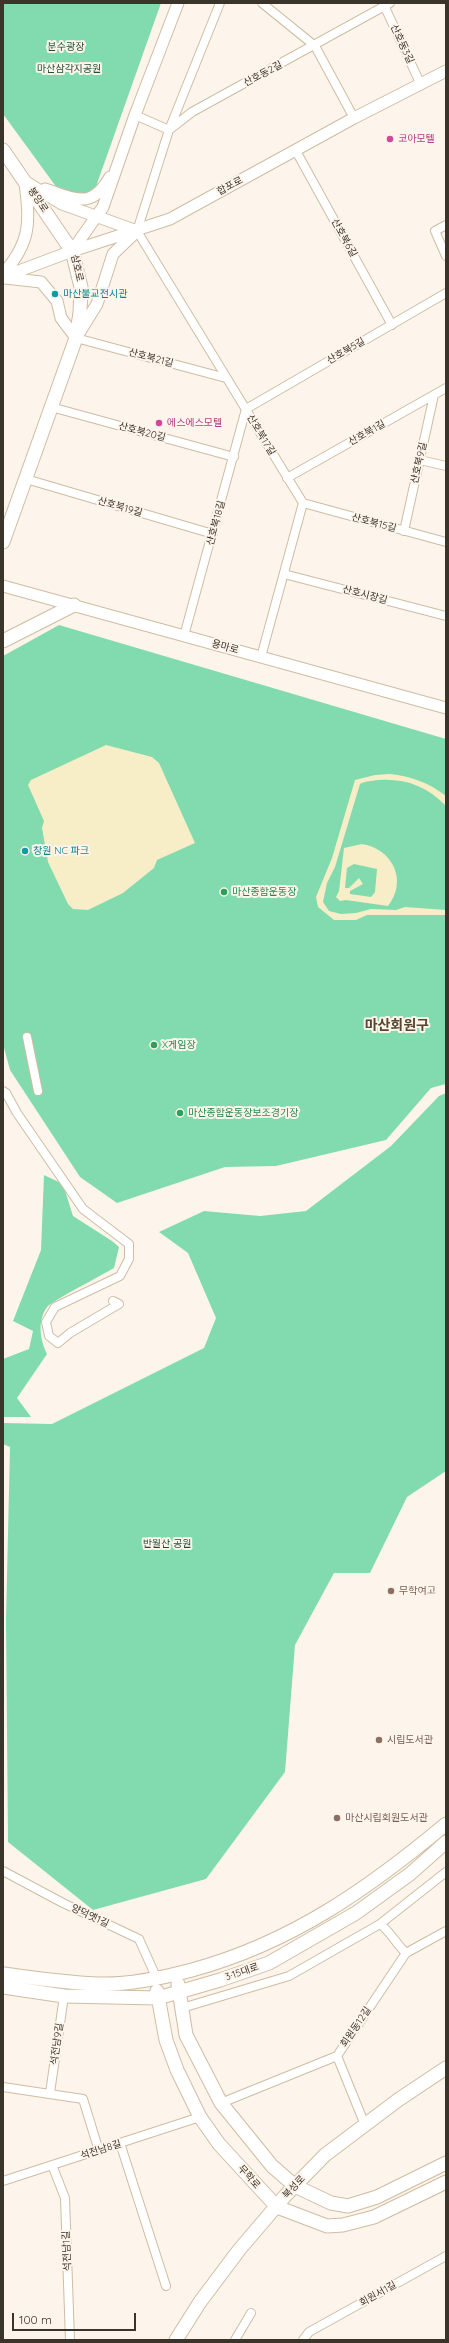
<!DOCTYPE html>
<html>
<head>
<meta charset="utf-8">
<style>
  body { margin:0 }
  #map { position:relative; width:449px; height:2343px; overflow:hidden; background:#fdf5eb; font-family:Quicksand,sans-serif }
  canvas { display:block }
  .frame { position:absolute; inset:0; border:4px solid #3b342a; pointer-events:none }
  .scale { position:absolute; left:12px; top:2313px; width:124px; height:18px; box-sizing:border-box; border:2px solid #3b342a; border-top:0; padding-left:5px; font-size:12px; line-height:14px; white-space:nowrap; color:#3b342a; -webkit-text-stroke:3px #fdf5eb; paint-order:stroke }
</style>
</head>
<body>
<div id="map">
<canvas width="449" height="2343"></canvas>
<div class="frame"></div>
<div class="scale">100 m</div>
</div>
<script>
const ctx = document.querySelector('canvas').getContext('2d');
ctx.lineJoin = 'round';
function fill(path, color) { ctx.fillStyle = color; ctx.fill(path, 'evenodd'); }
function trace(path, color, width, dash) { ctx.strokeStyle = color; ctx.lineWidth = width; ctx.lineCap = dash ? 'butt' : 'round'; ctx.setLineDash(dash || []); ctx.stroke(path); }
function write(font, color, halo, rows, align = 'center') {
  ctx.font = font + ' Quicksand,"Noto Sans KR",sans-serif'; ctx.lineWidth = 4; ctx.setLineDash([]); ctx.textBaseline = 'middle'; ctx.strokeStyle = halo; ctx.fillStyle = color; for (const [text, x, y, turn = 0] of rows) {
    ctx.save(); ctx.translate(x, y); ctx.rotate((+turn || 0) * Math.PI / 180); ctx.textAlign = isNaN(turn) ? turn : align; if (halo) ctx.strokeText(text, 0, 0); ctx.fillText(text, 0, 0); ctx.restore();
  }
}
const green = new Path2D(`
  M3,3H161L93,195L60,192L3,114Z
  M59,625L446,739V1084L431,1088L386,1140L276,1166L225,1167L117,1203L80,1177L10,1070L3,1044V656Z
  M446,1093V1471L407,1497L370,1573H334L295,1645L285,1772L206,1879L93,1910L8,1842L6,1620L10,1447L3,1444V1423L52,1424L204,1348L216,1318L188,1253L159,1232L204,1211L260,1216L306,1211L391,1146L439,1096Z
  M44,1175L63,1184L73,1216L112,1241L119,1247L114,1268C104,1274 52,1301 47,1307C37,1321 40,1340 47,1354L17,1398L31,1417H3V1359L29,1349L33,1331L13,1321L41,1250Z`);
const sand = new Path2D(`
  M106,745L152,757L159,763L195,843L157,860L154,868L123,893L88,910L73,909L68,904L48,862L42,828L44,821L28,785L31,780Z
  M390,774C411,776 429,783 446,796V806C427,786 405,778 378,780C372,781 365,781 360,784L335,867L327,883L323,902L329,911L341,914L356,913L371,909L396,910L405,907L446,910V915H367L356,920H334L318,907L316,897L332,858L355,780L375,775Z
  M362,844C393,849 408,881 388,906L346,900L340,901L336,897L339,891L344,848ZM354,864L377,869L375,892L371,897L350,894V891L363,884L359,878L349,888H345L347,868Z`);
const minor = new Path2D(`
  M220,3L169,130L137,231L303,503L261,657
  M262,3L315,46L354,118
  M383,3L421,85
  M135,115L169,130L192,112L390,3
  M296,151L392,325
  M446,225L435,231L446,256
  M76,338L226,378
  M51,407L234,457
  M420,460L446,466
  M287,478L446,388
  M26,479L213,534
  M303,503L446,542
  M404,531L434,395
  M284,574L446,616
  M184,636L246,409L446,293
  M27,1037L38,1091
  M3,1091L6,1093L17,1113L83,1209L129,1244V1259L120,1276L55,1307L46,1322L49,1336L58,1343L70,1333L119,1304L113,1301
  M3,1871L63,1903L139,1939L157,1979
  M380,1924L446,1872
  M182,2008L289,1976L380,1924C390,1931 396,1944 406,1953
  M337,2056L365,2125
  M3,2087L83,2099L99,2151
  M50,2093L64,1996
  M221,2103L337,2056L406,1953L446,1931
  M120,2143L166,2286
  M52,2165L65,2198L70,2340
  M3,2181L200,2117
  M235,2340L251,2313
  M303,2340L309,2332L446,2256`);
const secondary = new Path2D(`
  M45,189C74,198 91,211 110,177
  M72,251L103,207L135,115L178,3
  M3,274C31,242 30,223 25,183
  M3,277L72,251L170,219L354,118L446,71
  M5,278L41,282L57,301L61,318L76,338L97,304L113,254L137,231L62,204L26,182
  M3,586L446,708`);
const primary = new Path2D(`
  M3,150L72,251L81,287L80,313L76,338L3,542
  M3,641L74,605
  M3,1974C34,1978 67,1983 99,1984C130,1985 162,1978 192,1970C291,1943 368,1889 446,1824
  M178,1984L186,2035L221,2103L272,2166L295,2186L331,2203L348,2206L377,2197L446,2163
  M3,1987L64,1996L158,1998L220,1980L269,1963L356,1913L410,1874L446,1842
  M157,1991L166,2040L177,2070L200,2117L219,2144L277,2207L327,2226L343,2225L374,2217L446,2182
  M176,2340L200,2302L239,2250L285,2196L325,2155L398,2100L446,2068`);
const markers = [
  [390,139,4,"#d1479c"],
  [55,294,4,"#0f9aa8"],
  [159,423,4,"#d1479c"],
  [25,851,4,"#0f9aa8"],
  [224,892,4,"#2e9e5b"],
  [154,1045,4,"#2e9e5b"],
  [180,1113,4,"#2e9e5b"],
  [391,1591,4,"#8d6e63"],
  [379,1740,4,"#8d6e63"],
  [337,1818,4,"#8d6e63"]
];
const streetNames = [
  ["산호동3길",402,44,65],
  ["산호동2길",263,74,-28],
  ["합포로",230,186,-28],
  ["봉양로",38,200,56],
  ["산호북6길",344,238,61],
  ["삼호로",77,268,78],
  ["산호북5길",346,351,-30],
  ["산호북21길",151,358,15],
  ["산호북20길",142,432,15],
  ["산호북1길",367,433,-29],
  ["산호북17길",261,435,59],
  ["산호북9길",419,463,-77],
  ["산호북19길",120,507,16],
  ["산호북18길",216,523,-75],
  ["산호북15길",374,523,15],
  ["산호시장길",365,595,15],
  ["용마로",225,647,15],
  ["양덕옛1길",90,1916,25],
  ["3·15대로",242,1972,-19],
  ["회원동12길",356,2027,-56],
  ["석전남9길",57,2044,-82],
  ["석전남8길",101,2150,-18],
  ["무학로",249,2177,48],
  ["북성로",294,2187,-47],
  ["석전남1길",67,2251,-92],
  ["회원서1길",378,2294,-29]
];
const parkNames = [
  ["분수광장",66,47],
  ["마산삼각지공원",69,69],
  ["반월산 공원",167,1544]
];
const hotelNames = [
  ["코아모텔",398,139],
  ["에스에스모텔",167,423]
];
const cultureNames = [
  ["마산불교전시관",63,294],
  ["창원 NC 파크",33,851]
];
const leisureNames = [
  ["마산종합운동장",232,892],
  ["X게임장",162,1045],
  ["마산종합운동장보조경기장",188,1113]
];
const educationNames = [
  ["무학여고",399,1591],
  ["시립도서관",387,1740],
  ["마산시립회원도서관",345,1818]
];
const districtNames = [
  ["마산회원구",397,1026]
];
fill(green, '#82dbae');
fill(sand, '#f7edc7');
trace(minor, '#cfbca2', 10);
trace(secondary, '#cfbca2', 13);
trace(primary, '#cfbca2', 15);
trace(minor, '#fff', 8);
trace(secondary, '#fff', 11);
trace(primary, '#fff', 13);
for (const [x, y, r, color] of markers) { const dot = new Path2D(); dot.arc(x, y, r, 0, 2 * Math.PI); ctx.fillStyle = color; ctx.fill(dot); trace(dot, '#fdf5eb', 1.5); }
write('10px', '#3b342a', '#fdf5eb', streetNames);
write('10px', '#234d39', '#fdf5eb', parkNames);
write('10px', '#b23c85', '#fdf5eb', hotelNames, 'left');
write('10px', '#0d838f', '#fdf5eb', cultureNames, 'left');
write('10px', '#27864d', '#fdf5eb', leisureNames, 'left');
write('10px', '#785e54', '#fdf5eb', educationNames, 'left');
write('bold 14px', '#564630', '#fdf5eb', districtNames);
</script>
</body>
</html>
